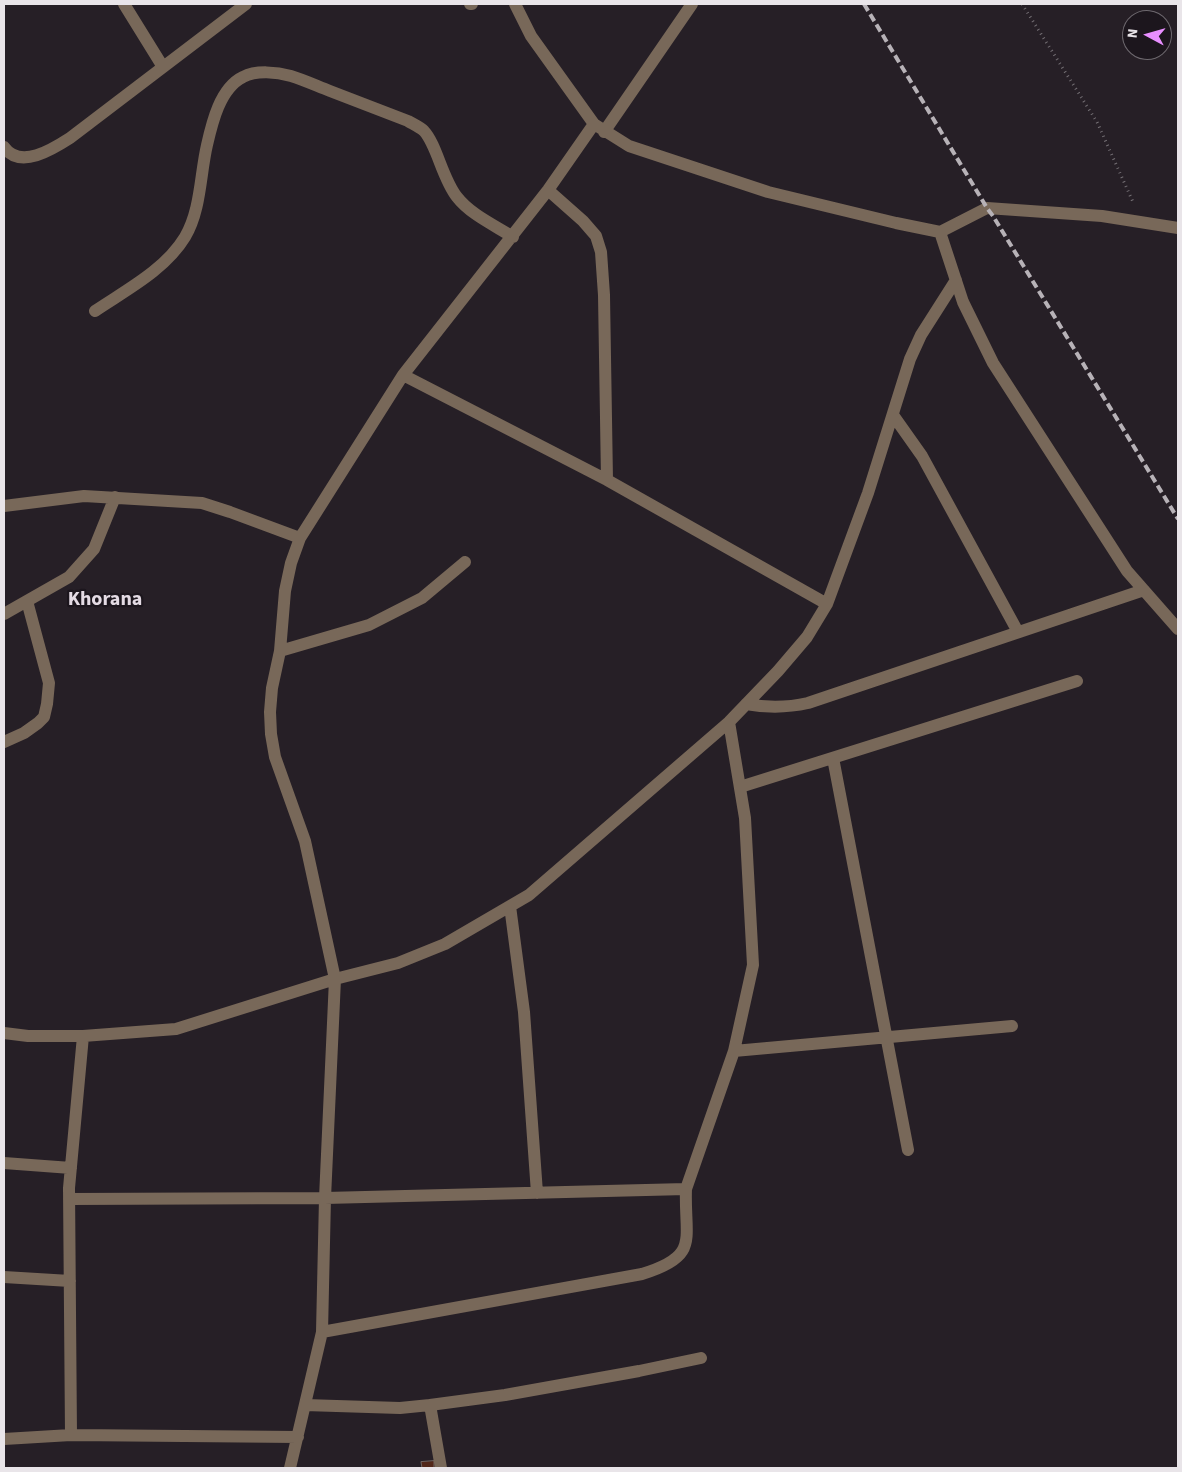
<!DOCTYPE html>
<html>
<head>
<meta charset="utf-8">
<style>
  body { margin:0 }
  #map { position:relative; width:1182px; height:1472px; overflow:hidden; background:#261f26; font-family:"Source Sans 3",sans-serif }
  canvas { display:block }
  .frame { position:absolute; inset:0; border:5px solid #e9e5e9; pointer-events:none }
  .north { position:absolute; left:1122px; top:10px; width:50px; height:50px; box-sizing:border-box; background:#1c161d; border:1px solid #6e696f; border-radius:50%; rotate:276deg; font-size:14px; font-weight:700; line-height:20px; text-align:center; color:#e9e5e9 }
  .north::after { content:''; display:block; margin:auto; width:18px; height:22px; background:#e88eff; clip-path:polygon(50% 0,100% 100%,50% 72%,0 100%) }
</style>
</head>
<body>
<div id="map">
<canvas width="1182" height="1472"></canvas>
<div class="frame"></div>
<div class="north">N</div>
</div>
<script>
const ctx = document.querySelector('canvas').getContext('2d');
ctx.lineJoin = 'round';
function fill(path, color) { ctx.fillStyle = color; ctx.fill(path, 'evenodd'); }
function trace(path, color, width, dash) { ctx.strokeStyle = color; ctx.lineWidth = width; ctx.lineCap = dash ? 'butt' : 'round'; ctx.setLineDash(dash || []); ctx.stroke(path); }
function write(font, color, halo, rows, align = 'center') {
  ctx.font = font + ' "Source Sans 3",sans-serif'; ctx.lineWidth = 4.5; ctx.setLineDash([]); ctx.textBaseline = 'middle'; ctx.strokeStyle = halo; ctx.fillStyle = color; for (const [text, x, y, turn = 0] of rows) {
    ctx.save(); ctx.translate(x, y); ctx.rotate((+turn || 0) * Math.PI / 180); ctx.textAlign = isNaN(turn) ? turn : align; if (halo) ctx.strokeText(text, 0, 0); ctx.fillText(text, 0, 0); ctx.restore();
  }
}
const building = new Path2D(`
  M434,1461V1468H422L421,1462Z`);
const path = new Path2D(`
  M1022,4L1097,122L1133,202`);
const minor = new Path2D(`
  M124,4L163,67
  M470,4H472
  M515,4L531,36L594,124L629,146L768,192L896,223L940,232L987,208L1102,216L1178,228
  M604,132L692,4
  M4,147C20,170 53,149 70,138L246,4
  M548,190L583,221L596,236L601,252L604,295L607,480
  M940,232L963,302L993,363L1127,571L1178,629
  M95,311C126,290 165,270 185,237C201,210 200,175 207,145C212,123 220,88 243,77C256,70 277,72 291,76C304,80 317,86 330,91C356,101 382,111 408,121C413,124 420,127 424,131C437,145 442,178 457,197C470,214 494,225 513,237
  M403,375L607,480L827,604
  M893,415L922,456L1018,632
  M4,506L84,496L202,503L230,512L300,538
  M4,614L69,577L94,549L115,497
  M280,651L369,625L422,598L465,562
  M746,704C768,708 786,708 808,703L1144,590
  M4,742L24,733L38,723L44,717L47,704L49,683L27,601
  M833,758L908,1150
  M740,787L1077,681
  M510,906L524,1012L537,1193
  M4,1033L28,1036H83L176,1029L335,979L398,963L445,944L529,895L729,722L778,671L807,637L827,604L868,493L910,359L921,335L956,280
  M734,1051L1012,1026
  M4,1163L71,1168
  M69,1199L325,1198L686,1189
  M4,1277L70,1281
  M322,1332L642,1274C701,1256 684,1239 686,1189L734,1051L753,965L745,818L729,722
  M305,1405L400,1408L430,1405L505,1395L639,1371L701,1358
  M430,1405L441,1468
  M71,1435L69,1188L83,1036
  M4,1439L71,1435L298,1437
  M290,1468L322,1332L325,1198L335,979L305,841L275,757L271,734L270,712L272,688L280,651L285,591L291,563L300,538L403,375L548,190L594,124`);
const rail = new Path2D(`
  M864,4L987,208L993,216L1178,519`);
const quarterNames = [
  ["Khorana",105,601]
];
fill(building, '#522719');
trace(building, '#706561', 1);
trace(path, '#746f74', 3, [1, 4]);
trace(minor, '#786859', 12);
trace(rail, '#b7b2b7', 4, [8, 4]);
write('bold 20px', '#e4dbe4', '#1c161d', quarterNames);
</script>
</body>
</html>
